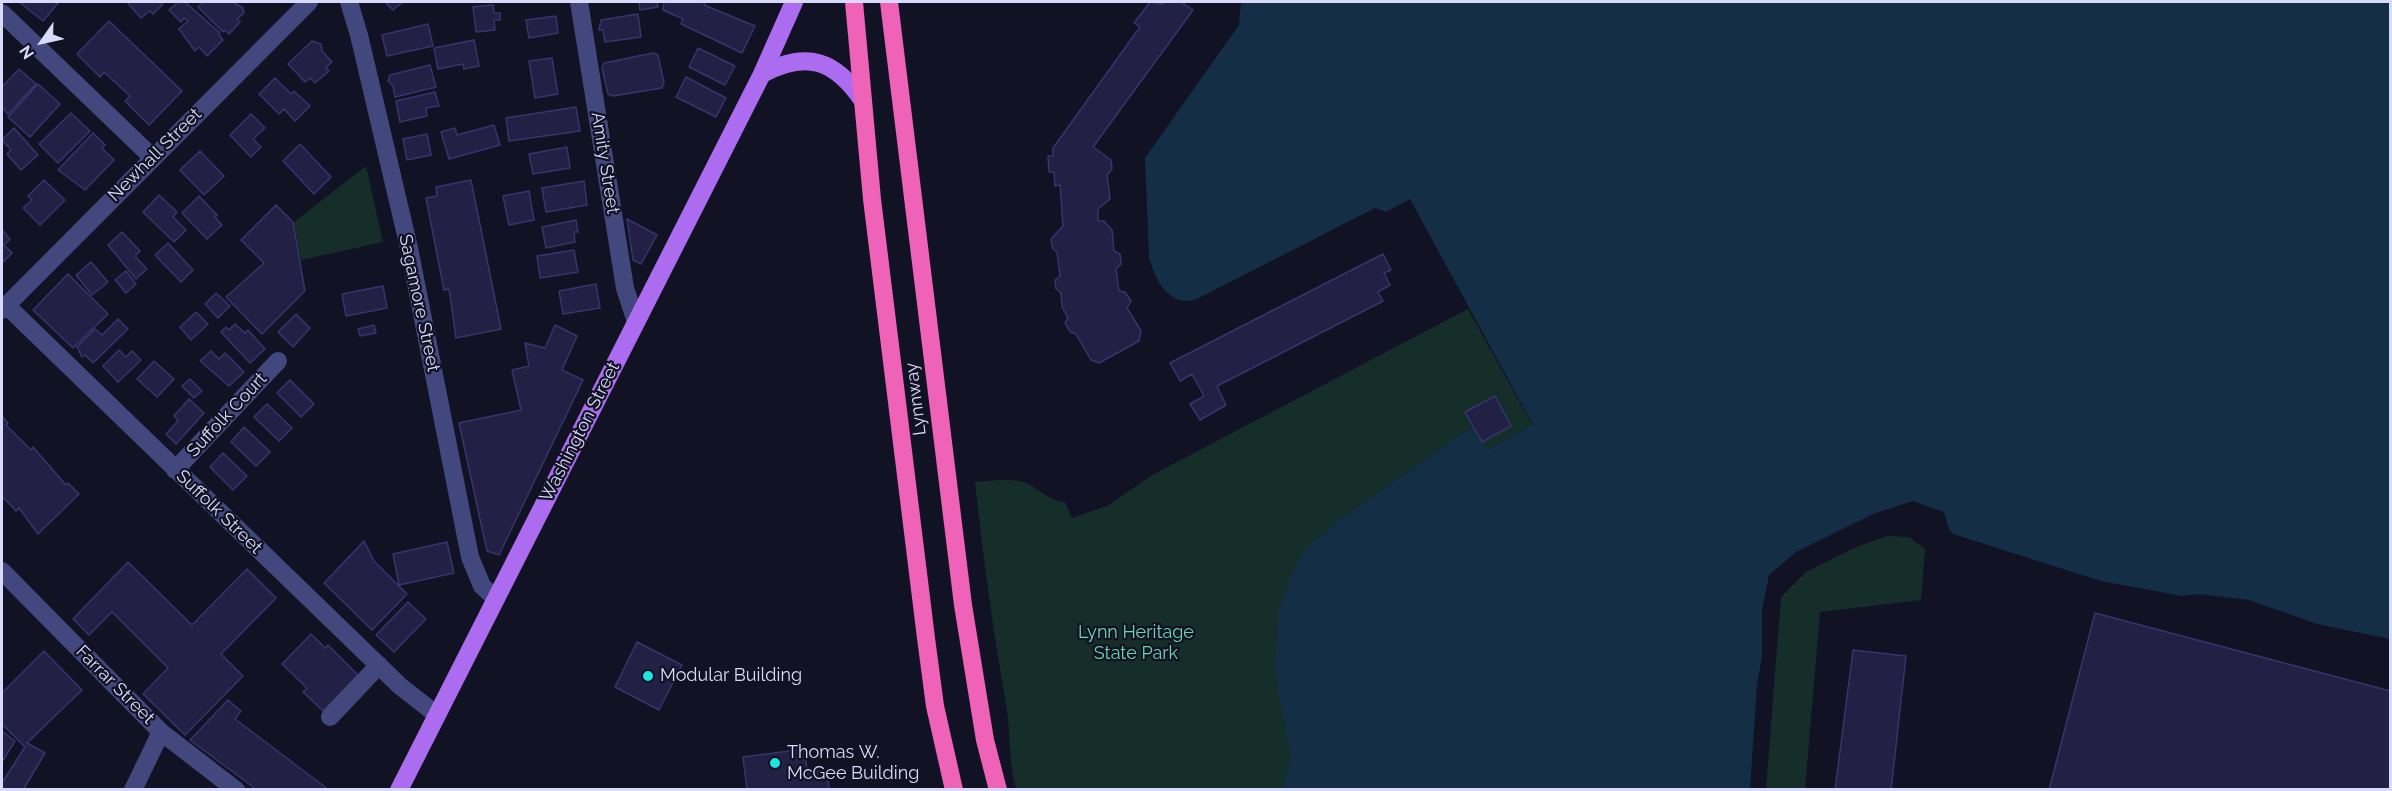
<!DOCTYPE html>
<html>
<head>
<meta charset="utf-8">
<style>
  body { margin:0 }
  #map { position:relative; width:2392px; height:791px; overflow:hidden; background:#121225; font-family:Raleway,sans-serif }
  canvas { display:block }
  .frame { position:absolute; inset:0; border:3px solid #d9dafb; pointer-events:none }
  .north { position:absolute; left:12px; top:12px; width:60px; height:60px; -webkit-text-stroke:4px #121225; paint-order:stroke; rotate:236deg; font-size:16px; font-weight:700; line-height:24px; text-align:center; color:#d9dafb }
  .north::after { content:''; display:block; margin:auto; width:21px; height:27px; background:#d9dafb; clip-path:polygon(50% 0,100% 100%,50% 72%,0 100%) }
</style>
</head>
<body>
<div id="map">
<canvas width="2392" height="791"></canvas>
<div class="frame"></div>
<div class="north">N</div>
</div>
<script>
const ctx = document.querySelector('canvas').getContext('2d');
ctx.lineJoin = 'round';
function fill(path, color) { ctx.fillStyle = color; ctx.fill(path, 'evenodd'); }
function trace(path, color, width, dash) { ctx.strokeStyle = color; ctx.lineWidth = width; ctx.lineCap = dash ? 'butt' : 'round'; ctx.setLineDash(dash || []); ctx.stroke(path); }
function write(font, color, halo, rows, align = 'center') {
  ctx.font = font + ' Raleway,sans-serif'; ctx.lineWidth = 4.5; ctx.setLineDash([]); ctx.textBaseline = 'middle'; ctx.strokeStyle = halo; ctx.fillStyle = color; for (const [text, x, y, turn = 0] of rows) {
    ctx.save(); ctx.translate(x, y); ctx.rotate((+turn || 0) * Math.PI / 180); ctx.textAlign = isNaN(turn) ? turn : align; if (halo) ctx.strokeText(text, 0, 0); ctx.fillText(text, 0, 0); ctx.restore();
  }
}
const green = new Path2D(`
  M366,166L383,242L301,260L294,222Z
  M1468,309L1533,426L1487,450L1473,426L1338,521L1358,789H1016C1008,761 1011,733 1006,704C993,630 983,556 975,482C989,481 1008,478 1023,482C1039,487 1047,501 1065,502L1072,518L1107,506L1154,474Z
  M1887,536L1909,537L1925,549L1921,600L1820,612L1805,789H1766L1781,597L1806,572L1854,548Z`);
const water = new Path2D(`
  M1241,2H2390V639L2317,624L2249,600L2199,594L2182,596L2101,581L1953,534L1949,529L1944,512L1913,501L1873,514L1796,552L1769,575L1762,610V657L1757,684L1750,789H1284L1291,755L1275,676L1276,646L1279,609L1293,571L1306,549L1338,521L1474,425L1487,450L1533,425L1410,199L1386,212L1375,208L1197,299C1170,308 1155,281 1149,257L1145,158L1239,25Z`);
const building = new Path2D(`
  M19,2H59L43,21Z
  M127,2H161L163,4L153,14L150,11L141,18Z
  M178,2H185L220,33L219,35L223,40L207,56L199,47L195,51L179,29L188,21L184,18L181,22L169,10Z
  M204,2H233L243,8L244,13L237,19L240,22L229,34L225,30L223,32L198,7Z
  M385,2H403L393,10Z
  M639,2H657L658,7L640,10Z
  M664,2H705L704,5L755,26L742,53L681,24L683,19L663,10Z
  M1150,2L1163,4L1165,2H1181L1193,10L1093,147L1111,160L1112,169L1107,175L1110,199L1098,209V221H1104L1112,230L1114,251L1120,254L1121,264L1116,269L1119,291L1125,292L1131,301L1127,308L1141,331L1139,341L1099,363L1091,360L1076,334L1070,332L1065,323L1068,318L1062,307L1061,293L1056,289L1055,280L1060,276L1057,252L1053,249L1051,239L1063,226L1060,185L1055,186L1054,172H1049L1048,156H1053V148L1140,27L1134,23Z
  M493,5L494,13H500V20H494L495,30L476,32L473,7Z
  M638,14L641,37L605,42L603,30H599L601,20Z
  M556,16L558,33L529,38L526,20Z
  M109,21L182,91L149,125L125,101L130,96L104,72L100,77L77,54Z
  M428,24L433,46L387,56L382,35Z
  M474,40L479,66L464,69L463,64L438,69L434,48Z
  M312,41L321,44L322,51L332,62L326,67L329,71L315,83L310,78L305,82L288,64Z
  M698,48L735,66L725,85L689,67Z
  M653,53L658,55L664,83L662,88L613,96L608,94L602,68L604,63Z
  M552,58L558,94L535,98L529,61Z
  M430,65L436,87L395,97L393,86L388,81L390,75Z
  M19,69L36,84L8,114L2,107V87Z
  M686,77L726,98L716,117L676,97Z
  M275,78L291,94L294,91L310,106L295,121L284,109L279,114L259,94Z
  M38,84L60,104L30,137L8,117Z
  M435,92L439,106L426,108L427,116L400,122L396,101Z
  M576,107L580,131L509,141L506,118Z
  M71,113L90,131L58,163L39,144Z
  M251,114L265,128L253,139L261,147L251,157L230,135Z
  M494,125L500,145L449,159L441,132L455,128L457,135Z
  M14,128L38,155L21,170L7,154L11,150L2,140Z
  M93,133L105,145L102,148L114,160L85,190L58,170Z
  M427,134L431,155L407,160L403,139Z
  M300,144L331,177L314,194L283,161Z
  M567,147L570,168L533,174L529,154Z
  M200,151L224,176L204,195L180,170Z
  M44,180L65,200L40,225L23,208L32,200L28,196Z
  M471,180L501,329L456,338L449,289L444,290L426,198L437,196L436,187Z
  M584,181L587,205L546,212L542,188Z
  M529,191L534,220L509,225L503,196Z
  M159,195L177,212L173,217L186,230L174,242L143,212Z
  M199,196L217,215L215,217L222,225L207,239L182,213Z
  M276,205L293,222L305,291L262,334L226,297L264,263L241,240Z
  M627,219L657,235L641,264L633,260Z
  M576,220L578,232H574L575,242L546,248L542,227Z
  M2,230L10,239L4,245L12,253L2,263Z
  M122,232L140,251L135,256L147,269L136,279L108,245Z
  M168,243L193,270L181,282L155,255Z
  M574,250L578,272L540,278L537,256Z
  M1383,254L1391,270L1384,273L1390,285L1378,292L1383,301L1217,386L1226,405L1200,420L1190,404L1204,396L1192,374L1180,381L1170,363Z
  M91,262L108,282L92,295L76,275Z
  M126,271L136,284L126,293L115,280Z
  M68,274L108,314L73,348L33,310Z
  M596,284L600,308L563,314L559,291Z
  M383,286L387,308L346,316L342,294Z
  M216,293L230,306L218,318L205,304Z
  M196,312L208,324L191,340L180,327Z
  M296,314L310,328L293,347L278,332Z
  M118,319L128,329L93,363L85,355L82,357L77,347L95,329L102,335Z
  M235,324L245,333L248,330L265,349L250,363L221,332L226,327L229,330Z
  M374,325L376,333L360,336L358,329Z
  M555,325L577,336L562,370L583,380L499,555L487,551L459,423L521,410L512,370L529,366L525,343L545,348Z
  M119,350L126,357L132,351L141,360L118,382L103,366Z
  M211,351L219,359L225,353L244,372L229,386L200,361Z
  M154,361L174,379L157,397L137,379Z
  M190,379L202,391L194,398L182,386Z
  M290,380L314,404L301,417L277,393Z
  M1495,396L1511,426L1482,442L1465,412Z
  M189,399L204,413L176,444L166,434L178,421L174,416Z
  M267,404L292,428L279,441L254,417Z
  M2,416L8,423L6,425L31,450L33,447L66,485L68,483L79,494L38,534L19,508L16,511L2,496Z
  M244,427L270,452L256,466L231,442Z
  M223,453L247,476L233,490L210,467Z
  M364,541L374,561L407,594L372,630L324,583Z
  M447,542L454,573L399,585L393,554Z
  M128,562L192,625L247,569L276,598L221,654L243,676L185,735L143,694L168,668L112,612L89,635L73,619Z
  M408,602L426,619L394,652L376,635Z
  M2095,613L2390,691V790H2049Z
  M311,634L325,648L328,645L358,675L323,711L303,692L307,688L282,664Z
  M637,642L682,665L659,710L615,687Z
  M1853,650L1906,656L1891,790H1835Z
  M44,651L82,690L27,743L45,753L23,790H2V783L25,747L2,724V693Z
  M228,700L241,711L235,719L329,790H257L190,740Z
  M2,731L15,741L2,762Z
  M805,749L807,772L827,770L829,790H747L743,757Z`);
const minor = new Path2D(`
  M349,2L359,35L409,248L470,557L482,586L496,599
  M579,2L625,288L636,322
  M2,13L152,157
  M6,305L400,686L437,715
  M2,310L309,2
  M175,470L278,361
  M2,571L161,732L236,790
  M330,717L379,665
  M133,790L161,732`);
const major = new Path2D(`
  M762,74C807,50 835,60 863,101
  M399,790L762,74L794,2`);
const highway = new Path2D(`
  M854,2L872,199L926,638L935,706L954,790
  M889,2L963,605L985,740L998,790`);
const markers = [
  [648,676,6,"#1ae6de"],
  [775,763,6,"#1ae6de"]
];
const streetNames = [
  ["Newhall Street",155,155,-45],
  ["Amity Street",605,163,81],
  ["Sagamore Street",419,303,78],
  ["Lynnway",916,399,-97],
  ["Suffolk Court",227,415,-47],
  ["Washington Street",580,432,-63],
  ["Suffolk Street",219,512,44],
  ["Farrar Street",115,685,45]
];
const parkNames = [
  ["Lynn Heritage",1136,633],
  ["State Park",1136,654]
];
const poiNames = [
  ["Modular Building",660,676],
  ["Thomas W.",787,753],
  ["McGee Building",787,774]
];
fill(green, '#152e2a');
fill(water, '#142e46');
fill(building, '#222044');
trace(building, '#38346d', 1.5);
trace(minor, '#42487e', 18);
trace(major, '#ac6cef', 18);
trace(highway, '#ee62b8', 18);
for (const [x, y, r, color] of markers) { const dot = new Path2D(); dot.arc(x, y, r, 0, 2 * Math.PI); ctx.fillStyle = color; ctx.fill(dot); trace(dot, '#121225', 2); }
write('18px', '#d9dafb', '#121225', streetNames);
write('18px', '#6dd4ac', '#121225', parkNames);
write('18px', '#d9dafb', '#121225', poiNames, 'left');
</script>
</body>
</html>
